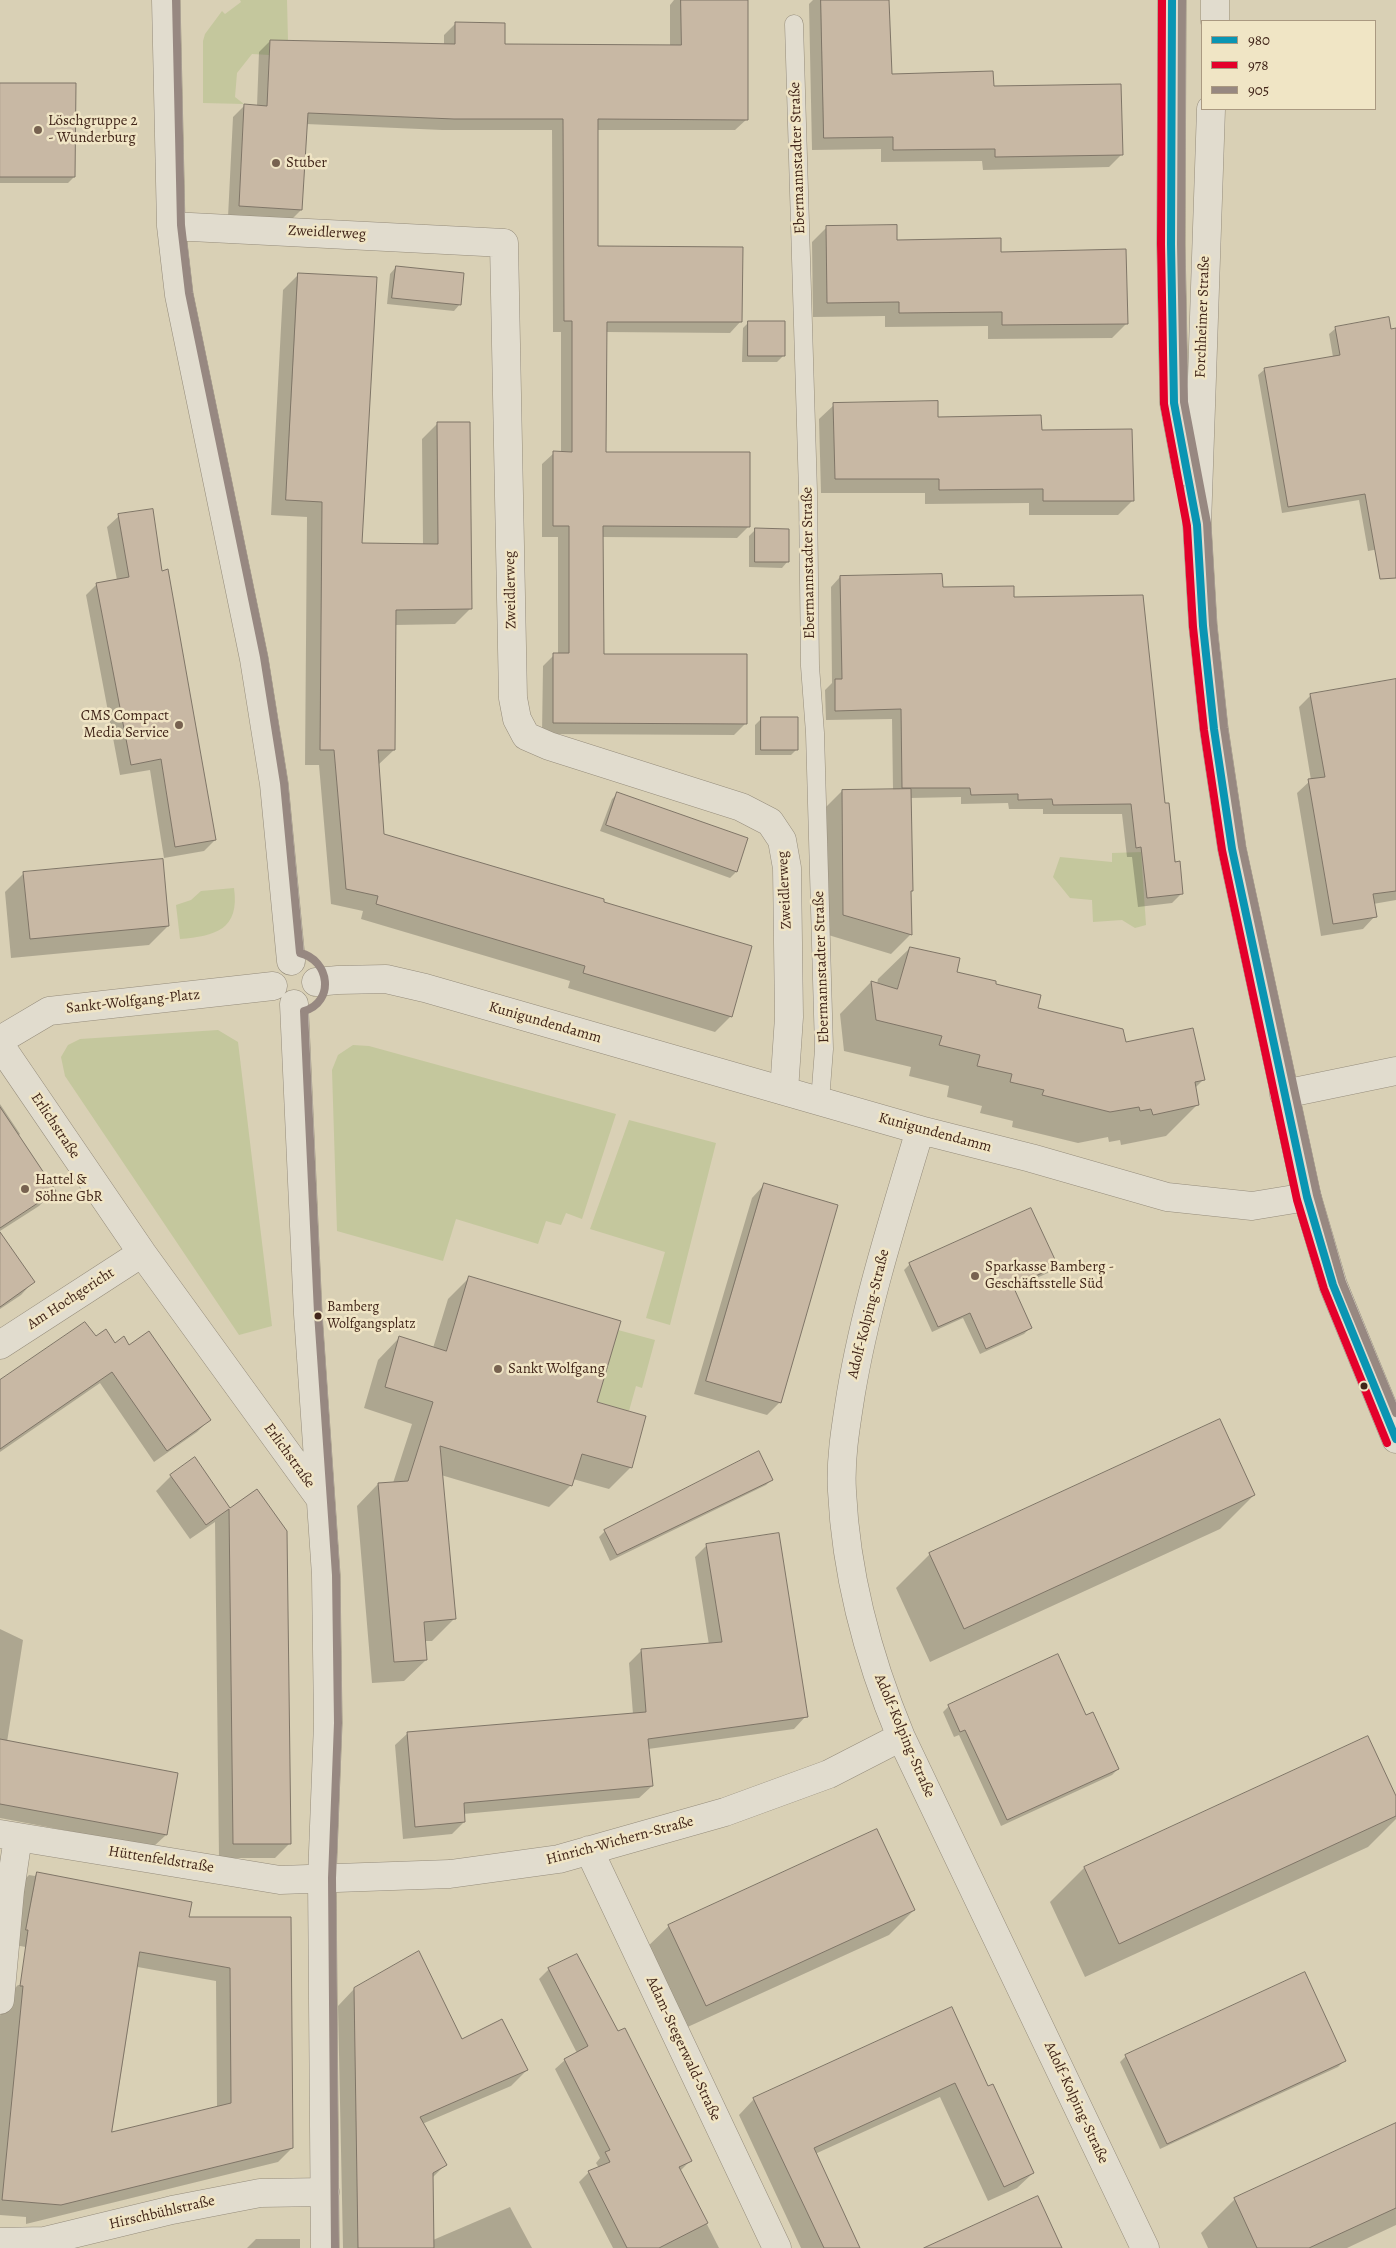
<!DOCTYPE html>
<html>
<head>
<meta charset="utf-8">
<style>
  body { margin:0 }
  #map { position:relative; width:1396px; height:2248px; overflow:hidden; background:#d9d0b5; font-family:Alegreya,serif }
  canvas { display:block }
  .legend { position:absolute; left:1201px; top:20px; width:175px; height:90px; box-sizing:border-box; background:#f0e5c5; border:1px solid #aa9981; margin:0; padding:6px 9px; list-style:none; font-size:15px; color:#42261a }
  .legend li { display:flex; align-items:center; gap:10px; height:25px }
  .legend b { width:25px; border:1px solid #aa9981 }
</style>
</head>
<body>
<div id="map">
<canvas width="1396" height="2248"></canvas>
<ul class="legend">
<li><b style="height:6px;background:#0a95b3"></b>980</li>
<li><b style="height:6px;background:#e4002b"></b>978</li>
<li><b style="height:6px;background:#978881"></b>905</li>
</ul>
</div>
<script>
const ctx = document.querySelector('canvas').getContext('2d');
ctx.lineJoin = 'round';
function fill(path, color) { ctx.fillStyle = color; ctx.fill(path, 'evenodd'); }
function trace(path, color, width, dash) { ctx.strokeStyle = color; ctx.lineWidth = width; ctx.lineCap = dash ? 'butt' : 'round'; ctx.setLineDash(dash || []); ctx.stroke(path); }
function write(font, color, halo, rows, align = 'center') {
  ctx.font = font + ' Alegreya,serif'; ctx.lineWidth = 5; ctx.setLineDash([]); ctx.textBaseline = 'middle'; ctx.strokeStyle = halo; ctx.fillStyle = color; for (const [text, x, y, turn = 0] of rows) {
    ctx.save(); ctx.translate(x, y); ctx.rotate((+turn || 0) * Math.PI / 180); ctx.textAlign = isNaN(turn) ? turn : align; if (halo) ctx.strokeText(text, 0, 0); ctx.fillText(text, 0, 0); ctx.restore();
  }
}
const green = new Path2D(`
  M240,0H287L288,41L270,40L269,55L252,54L237,73L235,97L244,104L203,103V41L205,34L222,11L225,14L241,2Z
  M1141,852L1146,925L1135,928L1122,920L1093,922L1092,900L1070,898L1053,877L1060,857L1112,862V853Z
  M234,888C240,930 215,936 180,939L176,905L191,900L201,891Z
  M218,1030L238,1042L272,1326L239,1335L65,1076L61,1057L68,1045L80,1039Z
  M353,1045L369,1046L616,1114L582,1219L566,1213L561,1225L546,1221L538,1244L456,1219L443,1261L337,1231L332,1070L338,1055Z
  M629,1120L716,1143L670,1325L646,1318L665,1252L590,1229Z
  M618,1330L655,1340L642,1388L636,1386L629,1411L597,1402Z`);
const shadow = new Path2D(`
  M674,0H747V119L735,130H597V247L741,321L730,333L606,332L605,453L748,527L737,538L602,537V655L745,724L734,735L542,734L543,666L554,655H558V537H542V464L554,453H561V332H553L552,130H442L306,124L301,210L290,221L228,217L233,117L244,106H257L259,52L270,41L444,45V35L455,24L504,45L670,46V5Z
  M813,0H888L891,75L992,87L1122,154L1109,167L983,170L982,161L881,162V149L812,150L809,4Z
  M0,84L74,177L68,183H0Z
  M827,227L896,241L1000,253L1127,323L1112,338L988,339V326L885,327V316L813,317L812,242Z
  M396,267L460,304L454,311L387,304L390,274Z
  M299,274L361,545H423L422,439L437,424L471,608L455,624L395,625L394,750L378,765L383,835L602,903L731,1016L715,1032L568,988L570,981L361,919L363,911L331,904L319,765H305L307,517L271,515L283,290Z
  M749,322L783,356L777,362H742L743,328Z
  M1336,328L1396,329V546L1368,551L1359,500L1282,513L1258,375L1265,369L1333,357L1329,334Z
  M834,405L1040,432L1133,500L1118,515H1029V503L925,504V493H821L819,419Z
  M119,516L161,572L215,840L204,851L164,858L150,770L120,775L86,595L97,584L117,580L107,527Z
  M755,530L788,561L782,568L749,567V536Z
  M840,577L941,588L1013,598L1164,805L1182,893L1172,903L1138,907L1132,857H1127L1122,814H1043V809H1009L1008,803L961,804V797L910,798V935L891,954L825,934L823,810L842,791L893,790L892,719L826,720L825,690L832,683L831,587Z
  M1396,681V900L1373,904L1375,916L1363,929L1321,936L1297,793L1311,780L1299,707L1311,695Z
  M761,719L797,749L791,755H755V725Z
  M618,793L736,872L730,878L600,831L612,799Z
  M24,873L168,926L149,945L11,958L5,892Z
  M910,948L956,972L994,985L1036,1009L1125,1043L1203,1080L1195,1088L1198,1104L1166,1136L1121,1145L1120,1140L1109,1142L1108,1137L1078,1143L1012,1127L1013,1121L980,1113L982,1106L947,1097L949,1086L909,1076L911,1067L844,1051L840,1014L871,982L877,984L878,979Z
  M0,1104L20,1134L18,1136L54,1191L39,1206L0,1231Z
  M764,1185L780,1402L767,1415L694,1394L752,1198Z
  M0,1241L33,1282L21,1295L0,1309Z
  M910,1264L1056,1266L1050,1272L1012,1289L1030,1328L1024,1334L980,1354L963,1318L932,1332L904,1270Z
  M470,1277L596,1403L631,1467L609,1489L573,1479L571,1485L549,1507L441,1475L454,1619L432,1641H425L426,1660L404,1681L372,1683L357,1506L378,1484L393,1483L412,1424L364,1408L378,1360L399,1338L433,1348L448,1299Z
  M95,1338L129,1346L209,1420L197,1432L154,1462L100,1383L0,1452V1382Z
  M171,1476L230,1509L290,1843L275,1858H219L215,1522L190,1539L156,1491Z
  M772,1479L766,1485L610,1561L599,1537L605,1531Z
  M1254,1495L1220,1529L930,1662L896,1588L930,1554Z
  M707,1545L806,1716L794,1729L648,1749L652,1786L639,1798L463,1814L464,1822L452,1834L403,1839L395,1745L408,1733L633,1714L629,1663L641,1651L709,1645L695,1557Z
  M0,1629L23,1640L7,1742L166,1835L153,1847L0,1818Z
  M949,1706L1085,1717L1118,1769L1112,1775L1001,1826L959,1735L954,1737L943,1712Z
  M1396,1799V1819L1368,1847L1085,1977L1050,1902L1084,1868Z
  M37,1873L188,1919L290,1918L292,2148L278,2162L26,2224V2217L0,2215V2016L4,1999L18,1985L132,1996L110,2134L217,2107L216,1981L9,1944L15,1889L29,1875L35,1876Z
  M914,1910L889,1935L681,2030L644,1950L669,1926Z
  M576,1956L617,2033L691,2160L680,2171L719,2248H613L579,2182L589,2172L599,2168L596,2163L600,2158L555,2069L565,2060L577,2053L539,1979L549,1969Z
  M354,1989L527,2070L511,2086L422,2124L445,2165L432,2178L433,2240L510,2207L532,2248H343L338,2006Z
  M951,2009L987,2088L1033,2173L1017,2188L988,2201L940,2097L815,2154L859,2248H801L739,2115L754,2099Z
  M1126,2056L1344,2061L1338,2067L1160,2149L1120,2062Z
  M1396,2125V2225L1347,2248H1208L1201,2233L1235,2199Z
  M256,2239H300V2248H247Z`);
const building = new Path2D(`
  M681,0H748V120L598,119V246L743,247L742,322H607L606,452H750V527L603,526L604,654H747V724L553,723V653H569V526H553V451L572,452V321H564L563,119H454L308,113L302,210L239,206L244,104L267,106L270,40L455,44V22L505,23V44L681,45Z
  M821,0H889L892,74L993,71L994,86L1121,84L1123,155L995,157V149L893,150V137L824,138Z
  M0,83H76L75,177H0Z
  M897,225V240L1001,238V252L1126,249L1128,324L1002,325V312L899,313V302L827,303L826,226Z
  M396,266L464,273L461,305L392,298Z
  M298,273L377,277L362,543L438,544L437,422H470L472,609L396,610L395,750H378L384,834L604,899V902L752,946L732,1017L583,973L585,966L376,904L378,896L346,889L334,750H320L322,502L286,500Z
  M1389,317L1391,329L1396,328V578L1380,579L1365,494L1288,507L1264,368L1340,355L1335,327Z
  M748,321H785V356H748Z
  M938,401V417L1041,415L1042,430L1132,429L1134,501H1043V489L939,490V479H835L833,403Z
  M153,509L162,571L168,569L216,840L175,847L161,759L131,765L96,583L129,577L118,514Z
  M755,528L789,529V562H755Z
  M942,574L943,587L1014,586V597L1143,595L1165,803H1169L1175,862L1180,861L1183,894L1147,898L1141,847L1136,848L1131,804L1053,805L1052,799L1018,800V794L971,795L970,788H902L901,709L835,711V679H842L840,576Z
  M1396,679V891L1373,894L1377,917L1333,924L1308,779L1325,777L1310,694Z
  M761,717H798V750H761Z
  M911,789L913,891H911L912,935L843,915L842,790Z
  M617,792L748,838L737,872L606,825Z
  M163,859L169,926L30,939L23,872Z
  M910,947L960,958L957,972L996,981V984L1041,995L1038,1008L1123,1029L1126,1042L1193,1028L1205,1080L1195,1082L1199,1105L1153,1115L1151,1109L1140,1111L1139,1107L1110,1112L1042,1095L1044,1090L1010,1082L1012,1074L977,1066L980,1055L939,1045L942,1036L876,1020L871,981L897,989Z
  M0,1107L56,1191L0,1228Z
  M764,1183L838,1205L781,1403L706,1381Z
  M1031,1208L1058,1266L1013,1286L1032,1328L986,1349L970,1313L938,1327L909,1263Z
  M0,1232L35,1282L0,1307Z
  M469,1276L621,1321L597,1402L646,1416L632,1468L582,1454L572,1486L440,1446L456,1619L424,1622L427,1660L394,1662L378,1483L408,1481L433,1402L385,1387L399,1336L446,1351Z
  M85,1322L96,1336L106,1329L115,1343L124,1336L129,1345L149,1331L211,1420L167,1451L112,1372L0,1449V1380Z
  M1220,1419L1255,1495L964,1629L929,1553Z
  M759,1451L773,1480L617,1555L604,1530Z
  M195,1457L230,1508L257,1489L287,1531L291,1844H233L229,1509L206,1525L170,1475Z
  M779,1533L808,1717L648,1739L653,1786L464,1803L465,1822L415,1827L407,1732L646,1712L641,1649L722,1642L706,1544Z
  M1058,1654L1086,1715L1093,1712L1119,1769L1007,1820L965,1730L960,1732L948,1705Z
  M1368,1736L1396,1796V1816L1119,1944L1084,1867Z
  M0,1739L178,1773L167,1835L0,1804Z
  M877,1829L915,1910L706,2006L668,1925Z
  M37,1872L192,1902L189,1917H291L293,2148L61,2205L2,2200L23,1986H20L28,1930H26ZM140,1952L230,1968L231,2103L112,2132Z
  M419,1951L462,2039L502,2019L528,2070L420,2117L447,2165L433,2173L434,2248H358L354,1988Z
  M577,1954L618,2031L625,2028L692,2161L679,2167L708,2223L659,2248H627L588,2171L610,2162L605,2152L610,2150L564,2059L588,2046L548,1968Z
  M1305,1972L1346,2061L1167,2144L1125,2055Z
  M952,2007L988,2086L993,2084L1034,2173L1004,2187L955,2083L814,2148L860,2248H824L753,2098Z
  M1396,2123V2208L1309,2248H1257L1234,2198Z
  M1038,2196L1062,2248H924Z`);
const service = new Path2D(`
  M794,24L808,492L810,666L815,733L824,1049L820,1101`);
const minor = new Path2D(`
  M166,0L171,226L179,295L254,659L274,784L291,961
  M171,226L504,243L513,698L517,719L526,736L549,746L741,807L770,822L782,840L787,868L789,1017L784,1091
  M316,982L338,980L386,979L425,988L920,1130L1031,1158L1167,1197L1252,1206L1307,1197
  M294,1004L308,1314L326,1575L328,1723L322,1878L325,2248
  M0,1040L49,1011L273,986
  M0,1045L142,1253L319,1497
  M1284,1094L1396,1071
  M920,1130C894,1217 866,1304 851,1393C846,1425 840,1459 842,1491C846,1575 869,1660 901,1737L1145,2248
  M0,1345L142,1253
  M0,1834L280,1880L450,1874L559,1859L725,1812L829,1774L901,1737
  M589,1850L777,2248
  M0,2000L10,1891L18,1837
  M0,2242L44,2241L172,2210L260,2193L325,2192`);
const tertiary = new Path2D(`
  M1172,0L1171,244L1174,403L1187,472
  M1215,21V0
  M1211,109L1197,525L1203,626L1214,729L1232,849L1307,1197L1333,1285L1396,1439`);
const bus1 = new Path2D(`
  M1172,0L1171,244L1174,403L1197,525L1203,626L1214,729L1232,849L1307,1197L1333,1285L1396,1439`);
const bus2 = new Path2D(`
  M1162,0L1161,244L1164,404L1187,526L1193,627L1204,730L1222,850L1297,1200L1324,1289L1387,1443`);
const bus3 = new Path2D(`
  M176,0L181,225L189,293L264,657L284,783L300,953C330,960 335,1002 304,1011L318,1313L336,1575L338,1723L332,1878L335,2248
  M1182,0L1181,244L1184,402L1207,523L1213,625L1224,728L1242,847L1317,1195L1342,1282L1396,1413`);
const markers = [
  [38,130,5,"#776250"],
  [276,163,5,"#776250"],
  [179,725,5,"#776250"],
  [25,1189,5,"#776250"],
  [975,1276,5,"#776250"],
  [318,1316,4.5,"#42261a"],
  [498,1369,5,"#776250"],
  [1364,1386,4.5,"#42261a"]
];
const busNames = [
  ["Bamberg",327,1308],
  ["Wolfgangsplatz",327,1325]
];
const poiNames = [
  ["Löschgruppe 2",48,121],
  ["- Wunderburg",48,138],
  ["Stuber",286,163],
  ["CMS Compact",169,716,"right"],
  ["Media Service",169,733,"right"],
  ["Hattel &",35,1180],
  ["Söhne GbR",35,1197],
  ["Sparkasse Bamberg -",985,1267],
  ["Geschäftsstelle Süd",985,1284],
  ["Sankt Wolfgang",508,1369]
];
const streetNames = [
  ["Ebermannstadter Straße",798,158,-92],
  ["Zweidlerweg",327,233,3],
  ["Forchheimer Straße",1203,317,-88],
  ["Ebermannstadter Straße",809,563,-91],
  ["Zweidlerweg",511,590,-91],
  ["Zweidlerweg",785,890,-93],
  ["Ebermannstadter Straße",822,967,-92],
  ["Sankt-Wolfgang-Platz",133,1002,-6],
  ["Kunigundendamm",545,1023,16],
  ["Erlichstraße",55,1126,56],
  ["Kunigundendamm",935,1133,15],
  ["Am Hochgericht",71,1299,-33],
  ["Adolf-Kolping-Straße",869,1314,-76],
  ["Erlichstraße",289,1456,54],
  ["Adolf-Kolping-Straße",904,1736,67],
  ["Hinrich-Wichern-Straße",620,1841,-15],
  ["Hüttenfeldstraße",161,1860,9],
  ["Adam-Stegerwald-Straße",683,2049,65],
  ["Adolf-Kolping-Straße",1076,2103,65],
  ["Hirschbühlstraße",162,2213,-13]
];
fill(green, '#c4c79d');
fill(shadow, '#0003');
fill(building, '#c8b8a4');
trace(building, '#7f7567', 1);
trace(service, '#958c7b', 19);
trace(minor, '#958c7b', 29);
trace(tertiary, '#958c7b', 29);
trace(service, '#e1dcce', 18);
trace(minor, '#e1dcce', 28);
trace(tertiary, '#e1dcce', 28);
trace(bus1, '#0a95b3', 8);
trace(bus2, '#e4002b', 8);
trace(bus3, '#978881', 8);
for (const [x, y, r, color] of markers) { const dot = new Path2D(); dot.arc(x, y, r, 0, 2 * Math.PI); ctx.fillStyle = color; ctx.fill(dot); trace(dot, '#f0e5c5', 2); }
write('14px', '#42261a', '#f0e5c5', busNames, 'left');
write('15px', '#42261a', '#f0e5c5', poiNames, 'left');
write('15px', '#42261a', '#f0e5c5', streetNames);
</script>
</body>
</html>
